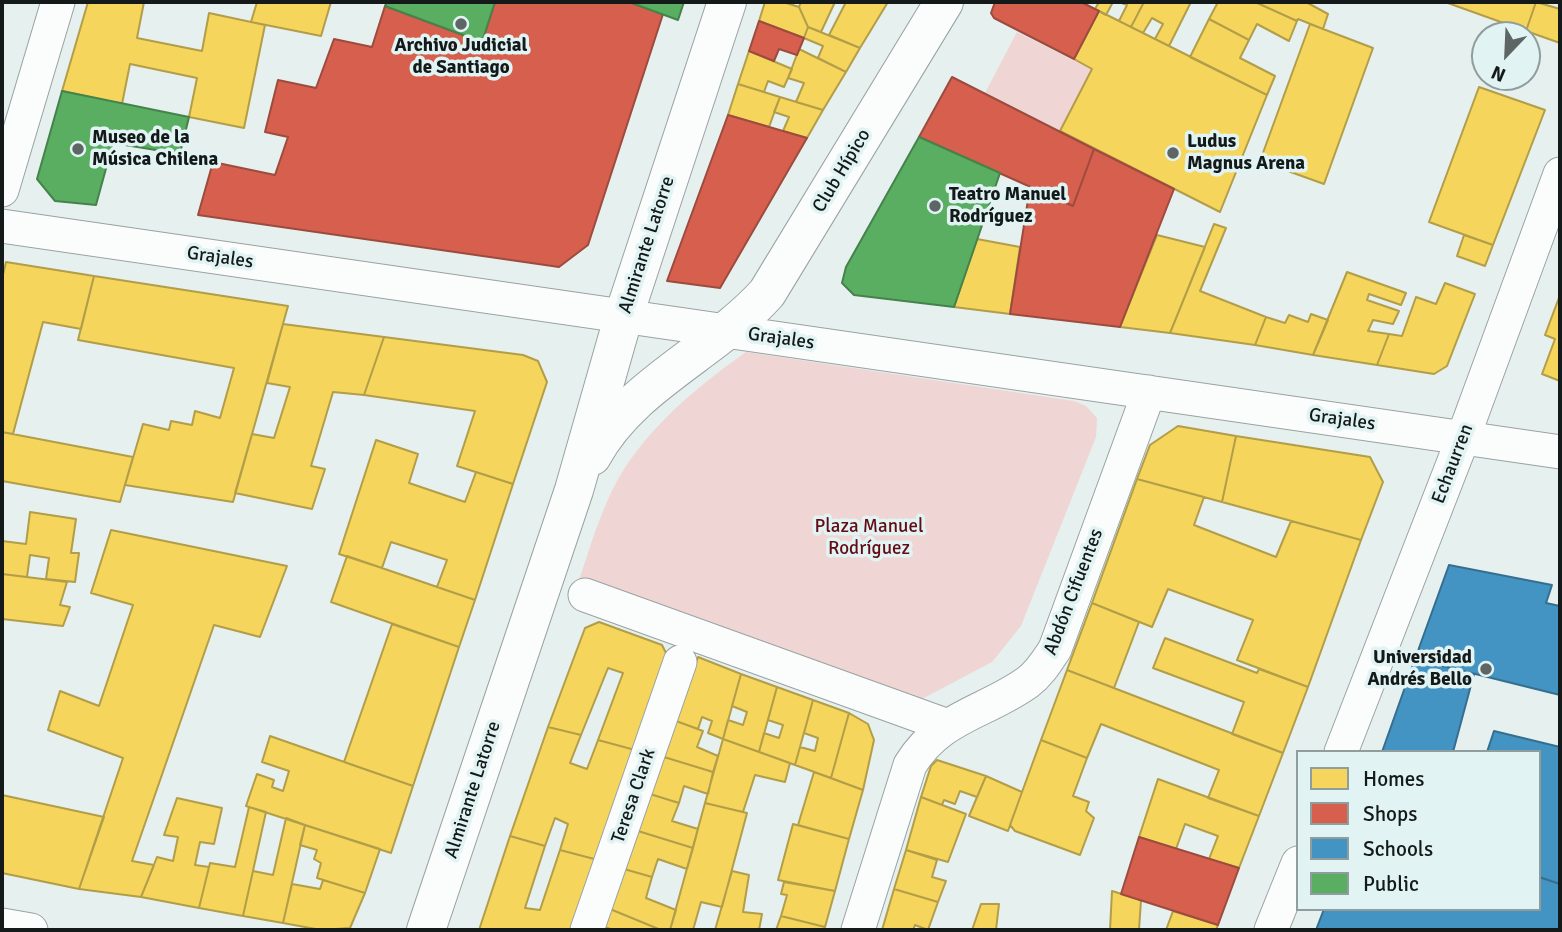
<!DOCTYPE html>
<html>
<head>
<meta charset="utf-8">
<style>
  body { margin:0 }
  #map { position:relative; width:1562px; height:932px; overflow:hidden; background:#e5f0ef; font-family:Signika,sans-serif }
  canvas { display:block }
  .frame { position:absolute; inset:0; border:4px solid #141a1a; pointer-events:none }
  .legend { position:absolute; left:1296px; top:750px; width:245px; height:161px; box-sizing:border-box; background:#e1f4f3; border:2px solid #8f9d9c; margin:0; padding:9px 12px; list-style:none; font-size:21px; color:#141a1a }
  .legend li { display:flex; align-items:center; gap:14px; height:35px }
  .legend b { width:35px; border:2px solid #8f9d9c }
  .north { position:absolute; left:1471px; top:21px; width:70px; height:70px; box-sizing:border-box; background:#e1f4f3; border:2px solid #8f9d9c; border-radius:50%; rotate:203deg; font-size:19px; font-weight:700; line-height:28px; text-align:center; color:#141a1a }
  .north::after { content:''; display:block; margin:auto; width:24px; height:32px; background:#5d6565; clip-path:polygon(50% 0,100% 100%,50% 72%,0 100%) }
</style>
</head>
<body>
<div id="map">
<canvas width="1562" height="932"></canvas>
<div class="frame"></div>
<ul class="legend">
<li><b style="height:19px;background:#f6d55c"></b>Homes</li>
<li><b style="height:19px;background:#d6604d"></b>Shops</li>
<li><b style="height:19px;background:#4393c3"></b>Schools</li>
<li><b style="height:19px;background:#5aae61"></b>Public</li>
</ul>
<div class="north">N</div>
</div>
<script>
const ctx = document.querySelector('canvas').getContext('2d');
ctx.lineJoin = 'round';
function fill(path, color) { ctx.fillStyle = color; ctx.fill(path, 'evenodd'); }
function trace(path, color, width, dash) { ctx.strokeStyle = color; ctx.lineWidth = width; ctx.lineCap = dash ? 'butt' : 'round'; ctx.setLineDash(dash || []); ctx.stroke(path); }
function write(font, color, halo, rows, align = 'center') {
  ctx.font = font + ' Signika,sans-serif'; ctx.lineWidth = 7; ctx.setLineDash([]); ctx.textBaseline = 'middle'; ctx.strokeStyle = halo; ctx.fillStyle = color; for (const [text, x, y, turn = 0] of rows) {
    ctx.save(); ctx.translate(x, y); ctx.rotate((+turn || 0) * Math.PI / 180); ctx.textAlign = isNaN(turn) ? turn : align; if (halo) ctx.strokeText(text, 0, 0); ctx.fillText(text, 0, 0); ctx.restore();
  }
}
const green = new Path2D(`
  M1099,14L1218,210L985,93L1017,32L1073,60Z
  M746,352L1074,401L1086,406L1097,418L1096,437L1021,626L992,662L882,720L571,606C582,572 592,537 606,504C632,440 691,391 746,352Z`);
const homes = new Path2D(`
  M88,2H144L137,38L202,51L209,13L265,25L244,128L189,117L197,78L130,64L122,104L62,91Z
  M257,2H331L321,36L251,22Z
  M765,2H783L799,7L808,27L804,38L759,21Z
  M801,2H835L821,32L808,27L799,7Z
  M846,2H888L860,48L829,35Z
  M1099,2H1113L1106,15L1095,9Z
  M1119,2H1144L1131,27L1119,21L1127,5Z
  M1144,2H1191L1169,46L1155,39L1163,24L1152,18L1143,33L1131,27Z
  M1218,2H1255L1297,21L1289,41L1257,24L1249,40L1209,19Z
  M1255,2H1306L1328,14L1323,29L1298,19L1297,21Z
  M1445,2H1536L1526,31Z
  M1536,2L1560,9V43L1526,31Z
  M1099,11L1267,95L1220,212L1060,131L1092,69L1074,59Z
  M1209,19L1249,40L1240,58L1275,76L1267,95L1190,57Z
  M1310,24L1373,48L1324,184L1260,161Z
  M808,27L860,48L846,72L818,58L823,46L804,38Z
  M799,49L846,72L823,110L796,102L804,83L788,78Z
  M749,51L792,69L784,87L768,81L764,92L738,84Z
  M738,84L780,97L769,127L728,115Z
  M1479,87L1545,110L1493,245L1429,222Z
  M780,97L823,110L807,138L783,131L789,117L774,112Z
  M1214,224L1226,228L1200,291L1266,317L1255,345L1170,333Z
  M1157,235L1205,247L1170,333L1120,327Z
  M1464,235L1493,245L1485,266L1457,256Z
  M977,239L1020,247L1010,314L954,307Z
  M6,262L94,276L81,329L43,322L13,434L2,432V279Z
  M1347,272L1406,293L1401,305L1369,294L1367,300L1399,311L1393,324L1373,320L1368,331L1389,334L1377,365L1313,355Z
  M94,276L288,306L233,502L125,485L143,424L169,430L171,421L192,425L195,411L220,418L234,368L78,340Z
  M1445,283L1475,294L1447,366L1434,374L1377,365L1389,334L1402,336L1416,297L1436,304Z
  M1560,295V381L1542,374L1555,339L1545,335Z
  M1311,314L1328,320L1313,355L1255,345L1266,317L1285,323L1289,315L1308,322Z
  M283,324L384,337L364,395L333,392L311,466L325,469L312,509L235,493L252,434L274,438L290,387L267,383Z
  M384,337L523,355L538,361L547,382L513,484L457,466L475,411L364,395Z
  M1178,426L1236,436L1222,502L1137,479L1150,445Z
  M2,432L133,457L120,502L2,481Z
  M1236,436L1370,457L1383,482L1361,540L1222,502Z
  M376,440L418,454L409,483L465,502L476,472L513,484L475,600L437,587L447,560L391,542L382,568L339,554Z
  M1137,479L1204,497L1194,525L1276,557L1291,521L1361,540L1308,687L1237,660L1253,620L1168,589L1152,627L1092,603Z
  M30,512L76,519L71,553H79L75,582L46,579L49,558L30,555L27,577L2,574V541L26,544Z
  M111,530L287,566L260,637L214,625L132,861L154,865L141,897L79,889L123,758L48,730L60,691L99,706L133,605L91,593Z
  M347,556L475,600L459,647L331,602Z
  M2,574L67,582L60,605L70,607L63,626L2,619Z
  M1092,603L1139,622L1114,688L1067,670Z
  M599,622L662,645L668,657L635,750L598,740L623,673L608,668L581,735L548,727L585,628Z
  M392,624L459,647L413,786L344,762Z
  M1165,638L1257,673L1259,669L1308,687L1283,753L1232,734L1244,702L1153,668Z
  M698,657L741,674L723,739L708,733L712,721L702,717L698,729L676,721Z
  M1067,670L1283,753L1259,816L1208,798L1219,770L1101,724L1087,758L1041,740Z
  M741,674L777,687L759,752L723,739L728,720L743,725L747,712L732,706Z
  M777,687L813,700L795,765L759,752L764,733L779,738L783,725L768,720Z
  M813,700L849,713L831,778L795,765L800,747L815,751L818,738L804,733Z
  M849,713L868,724L874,740L863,790L831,778Z
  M676,721L703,731L697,747L718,756L713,772L664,757Z
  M548,727L581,735L570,763L587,769L598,740L635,750L598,860L560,850L568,824L555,818L545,846L510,836Z
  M270,736L413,786L391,853L246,806L257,774L274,780L272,787L283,791L289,771L262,762Z
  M723,739L790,763L785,782L755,775L743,812L705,803Z
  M1041,740L1087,758L1073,796L1089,802L1086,811L1094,818L1080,855L1015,831L1010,825Z
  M664,757L713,772L708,794L684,786L679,803L650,794Z
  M937,760L986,776L977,797L960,791L955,804L944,800L942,805L921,797L931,766Z
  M814,772L863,790L849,839L798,825Z
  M986,776L1022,792L1008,831L969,816Z
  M1158,779L1259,816L1239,868L1209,859L1218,836L1185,824L1176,849L1139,837Z
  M650,794L679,803L672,821L698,829L693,848L638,831Z
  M2,795L104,817L79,889L2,873Z
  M921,797L966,814L948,862L906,850Z
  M177,798L222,808L214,844L200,842L195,865L209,867L199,908L141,897L157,857L173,861L178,837L164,835Z
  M705,803L747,813L722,907L701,902L693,930H670Z
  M249,807L266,812L243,916L199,908L210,863L235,867Z
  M286,818L305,825L283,923L243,916L253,871L273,875Z
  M793,824L849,839L835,891L778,880Z
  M305,825L380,849L365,893L317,878L321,863L314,859L317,850L300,845Z
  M638,831L693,848L687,869L658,859L652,877L624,869Z
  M510,836L545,846L525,908L540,910L560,850L598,860L575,930H479Z
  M906,850L937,860L932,877L946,881L938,902L894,889Z
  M624,869L652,877L646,898L676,910L670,930H661L610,909Z
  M732,871L749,875L743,912L762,914L759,930H715Z
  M323,880L365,893L350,928L321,930L283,923L292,884L320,889Z
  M784,882L835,891L825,927L781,916L787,895L781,894Z
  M894,889L938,902L928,930L915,925L913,930H882Z
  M1112,891L1141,900L1139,930H1110Z
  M981,904H999L996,930H972Z
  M610,909L661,930H614L604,927Z
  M1173,911L1218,925L1216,930H1166Z
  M781,916L825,927L824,930H776Z`);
const shops = new Path2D(`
  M495,2H629L663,14L588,245L559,267L198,215L213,162L275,175L288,137L265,132L278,80L316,88L334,39L372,47L385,6L482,42Z
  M995,2H1081L1099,11L1074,59L994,18L991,13Z
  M759,21L804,38L797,55L779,49L774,61L749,51Z
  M952,77L1094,149L1073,206L919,137Z
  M728,115L807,138L720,288L667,281Z
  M1094,149L1174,189L1120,327L1010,314L1030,187L1073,206Z
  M1139,837L1239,868L1218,925L1121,894Z`);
const schools = new Path2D(`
  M1449,565L1552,585L1546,603L1560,606V695L1415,659Z
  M1415,659L1474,674L1453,752H1382Z
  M1494,731L1560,747V884L1539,877V752H1487Z
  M1539,877L1560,884V930H1316L1324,909H1539Z`);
const public = new Path2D(`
  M387,2H495L482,42L385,6Z
  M629,2H684L678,20Z
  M62,91L189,117L180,154L113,143L96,205L55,201L37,179Z
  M919,137L1000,173L954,307L854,295L842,283L846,267Z`);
const minor = new Path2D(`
  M2,190L58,2
  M2,226L1560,452
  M585,595L948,726
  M1341,752L1463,438L1560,174
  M2,925L31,930
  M587,930L680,662
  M858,930L910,765C940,716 985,713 1028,682C1040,673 1047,661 1055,649L1149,392
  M1271,930L1298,863`);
const major = new Path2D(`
  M592,456C630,385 714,352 767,293L944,2
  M426,930L574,490L624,315L727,2`);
const markers = [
  [461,24,7,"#5d6565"],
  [78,149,7,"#5d6565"],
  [1173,153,7,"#5d6565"],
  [935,206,7,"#5d6565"],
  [1486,669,7,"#5d6565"]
];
const poiNames = [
  ["Archivo Judicial",461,46,"center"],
  ["de Santiago",461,68,"center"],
  ["Museo de la",92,138],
  ["Música Chilena",92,160],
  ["Ludus",1187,142],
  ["Magnus Arena",1187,164],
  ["Teatro Manuel",949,195],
  ["Rodríguez",949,217],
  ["Universidad",1472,658,"right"],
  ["Andrés Bello",1472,680,"right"]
];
const streetNames = [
  ["Club Hípico",842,171,-59],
  ["Almirante Latorre",647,245,-72],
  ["Grajales",220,258,8],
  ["Grajales",781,339,8],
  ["Grajales",1342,420,8],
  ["Echaurren",1453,464,-69],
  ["Abdón Cifuentes",1074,592,-69],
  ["Almirante Latorre",473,790,-72],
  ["Teresa Clark",634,796,-71]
];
const parkNames = [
  ["Plaza Manuel",869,527],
  ["Rodríguez",869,549]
];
fill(green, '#efd6d4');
fill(homes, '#f6d55c');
trace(homes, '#b29d48', 2);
fill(shops, '#d6604d');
trace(shops, '#9c4b3e', 2);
fill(schools, '#4393c3');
trace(schools, '#356f90', 2);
fill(public, '#5aae61');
trace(public, '#45824c', 2);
trace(minor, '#9aa2a1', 35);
trace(major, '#9aa2a1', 40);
trace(minor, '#fbfdfd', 33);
trace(major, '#fbfdfd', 38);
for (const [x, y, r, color] of markers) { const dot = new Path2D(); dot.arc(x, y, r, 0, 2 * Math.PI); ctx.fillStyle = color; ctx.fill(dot); trace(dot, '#e1f4f3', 2.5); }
write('bold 19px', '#141a1a', '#e1f4f3', poiNames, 'left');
write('19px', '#141a1a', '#e1f4f3', streetNames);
write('19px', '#630b15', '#e1f4f3', parkNames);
</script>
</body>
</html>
